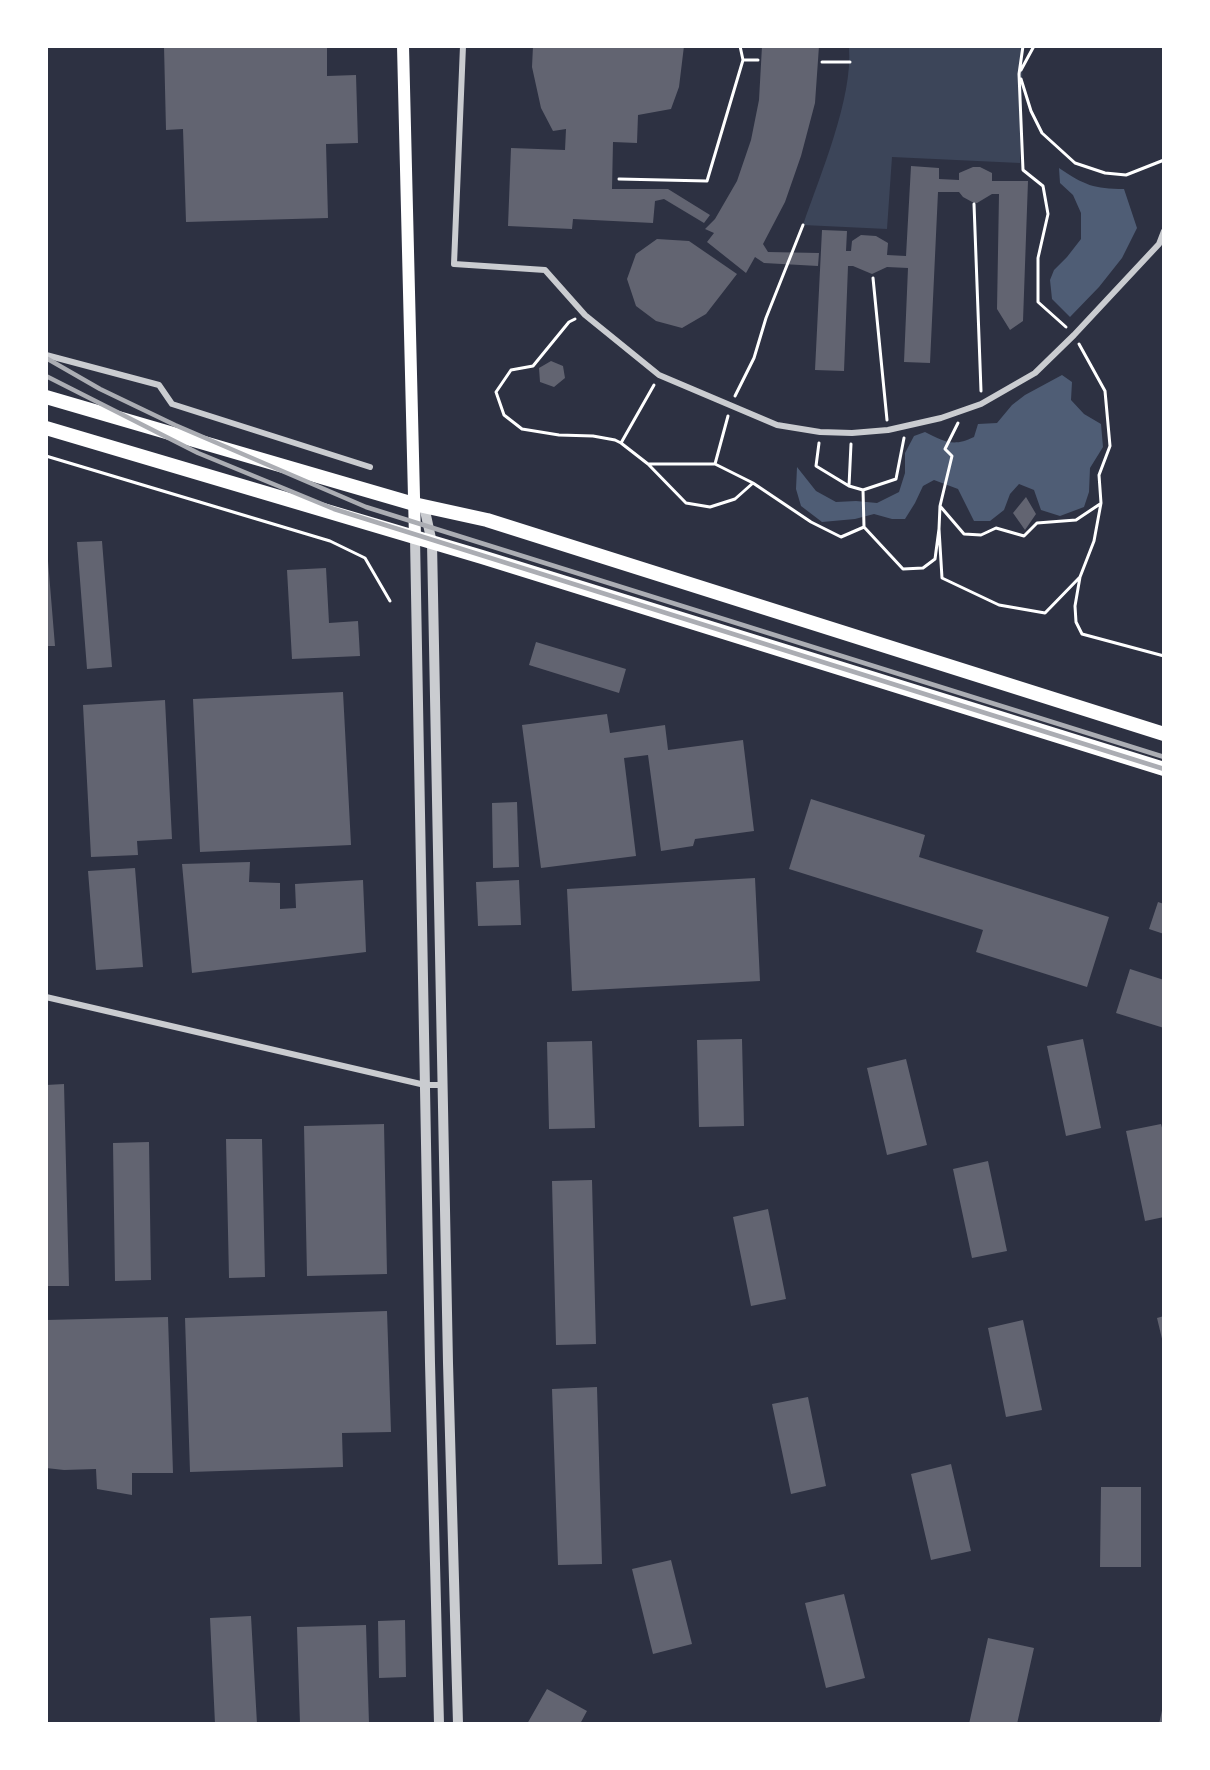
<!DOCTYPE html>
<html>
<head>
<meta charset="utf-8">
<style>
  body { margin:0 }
  #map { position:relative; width:1210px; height:1770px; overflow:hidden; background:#2d3142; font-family:Raleway,sans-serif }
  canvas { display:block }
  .frame { position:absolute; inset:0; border:48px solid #fff; pointer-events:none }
</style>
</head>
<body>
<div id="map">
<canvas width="1210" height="1770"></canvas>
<div class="frame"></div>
</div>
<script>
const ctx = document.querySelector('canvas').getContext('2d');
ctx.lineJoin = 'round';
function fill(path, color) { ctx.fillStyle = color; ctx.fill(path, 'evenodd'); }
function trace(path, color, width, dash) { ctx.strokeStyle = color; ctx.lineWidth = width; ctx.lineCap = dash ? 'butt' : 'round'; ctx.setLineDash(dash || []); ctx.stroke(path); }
const green = new Path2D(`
  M849,47H1023L1020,163L892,157L887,229L803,225C820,175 853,99 849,47Z`);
const water = new Path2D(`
  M1059,168C1084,185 1094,189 1124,189L1137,228L1122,258L1099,287L1070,317L1052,299L1050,280L1054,270L1067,257L1081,239V213L1073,195L1060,183Z
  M1062,375L1072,382L1071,400L1084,414L1101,424L1103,447L1090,468L1089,492L1084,507L1060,516L1041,510L1034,490L1019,484L1010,494L1004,510L990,521H974L958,489L934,480L923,486L915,503L905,519H892L874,514L855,519L822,522L801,506L796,489L797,467L816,491L836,502L856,501L877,503L899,492L905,473V453L914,436L925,432C945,442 953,447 974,437L978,424L997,423L1012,405L1025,395Z`);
const building = new Path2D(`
  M164,46H327V76L356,75L358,143L326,144L328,218L186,222L183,129L166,130Z
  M533,46H684L679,87L671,109L638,115L637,143L613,142L612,189H668L710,215L704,223L664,199L655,201L653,223L573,219L572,229L508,226L511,148L565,150L566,129L553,131L541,108L532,67Z
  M762,46H819L815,103L801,156L785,202L763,244L768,252L819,253L818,266L764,263L755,257L746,273L707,242L714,233L705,229L715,219L737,181L751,140L759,100Z
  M911,166L939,168V179L959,180V173L973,167H980L992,173V181H1028L1023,321L1010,330L997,309L999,194H992L977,203H974L963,197L959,192H938L930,363L904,362L908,268L887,267L872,274L853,266H848L844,371L815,370L822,230L847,231L846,251H851L852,241L861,235L876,236L888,243L887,255L906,256Z
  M657,239L689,241L737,274L706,314L682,328L656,321L636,306L627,279L636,254Z
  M551,361L563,366L565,378L554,387L540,382L539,368Z
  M1026,497L1036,514L1025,530L1013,513Z
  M102,541L112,667L87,669L77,542Z
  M46,561H48L55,646H46Z
  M326,568L329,623L358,621L360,656L292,659L287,570Z
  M536,642L626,669L619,693L529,665Z
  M343,692L351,845L200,852L193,699Z
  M165,700L172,839L137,841L138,855L91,857L83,705Z
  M607,714L610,733L665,725L668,750L743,740L754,831L695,839L693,846L661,851L648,755L624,758L636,856L541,868L522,725Z
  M811,799L925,835L919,857L1109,917L1087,987L976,952L983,930L789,869Z
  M517,802L519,867L493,868L492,803Z
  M250,862L249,882L280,883V909L296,908L295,884L363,880L366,952L192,973L182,864Z
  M135,868L143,967L96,970L88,871Z
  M755,878L760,981L572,991L567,889Z
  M519,880L521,925L478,926L476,882Z
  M1158,902L1164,904V934L1149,929Z
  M1130,969L1164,980V1028L1116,1013Z
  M742,1039L744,1126L699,1127L697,1040Z
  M1083,1039L1101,1128L1066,1136L1047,1046Z
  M592,1041L595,1128L549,1129L547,1042Z
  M906,1059L927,1145L887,1155L867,1068Z
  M64,1084L69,1286H46V1085Z
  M384,1124L387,1274L307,1276L304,1126Z
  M1161,1124L1164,1135V1217L1145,1221L1126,1131Z
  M226,1139H262L265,1277L229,1278Z
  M149,1142L151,1280L115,1281L113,1143Z
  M988,1161L1007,1251L972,1258L953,1169Z
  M592,1180L596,1344L556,1345L552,1181Z
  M768,1209L786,1299L751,1306L733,1217Z
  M387,1311L391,1432L342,1433L343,1467L190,1472L185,1318Z
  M1164,1316V1343H1163L1157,1318Z
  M168,1317L173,1473H132V1495L97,1489L96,1469L64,1470L46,1468V1320Z
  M1023,1320L1042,1410L1006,1417L988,1328Z
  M597,1387L602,1564L558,1565L552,1389Z
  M808,1397L826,1486L791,1494L772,1404Z
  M951,1464L971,1551L931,1560L911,1474Z
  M1101,1487H1141V1567H1100Z
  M671,1560L692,1644L653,1654L632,1569Z
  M844,1594L865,1678L826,1688L805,1603Z
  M251,1616L257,1724H215L210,1618Z
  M405,1620L406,1677L379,1678L378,1621Z
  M366,1625L369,1724H300L297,1627Z
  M988,1638L1034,1648L1017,1724H969Z
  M547,1689L587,1711L580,1724H527Z
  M1164,1706V1724H1159L1163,1706Z`);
const path = new Path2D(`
  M1023,46L1019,74L1023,170L1043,186L1048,214L1038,258V302L1066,327
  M743,60H758
  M822,62H850
  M1021,70L1034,46
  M1021,79L1031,111L1042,133L1075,163L1105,173L1126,175L1164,160
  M619,179L707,181L743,60L740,46
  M974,204L981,391
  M873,278L887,420
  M575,319L569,322L533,366L511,370L496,392L504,415L522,429L559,435L593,436L615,440L621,443L648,464L686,503L710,507L735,499L753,483L811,522L841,537L864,527L903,569L923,568L935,559L939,529L942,578L999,605L1045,613L1080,577
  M1079,344L1105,391L1110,446L1099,475L1101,503L1094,541L1080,577L1075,606L1076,622L1082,634L1164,656
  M735,396L754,358L766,318L803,225
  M621,443L654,385
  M819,443L816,466L849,486
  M851,444L849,486L863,490L896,479L904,438
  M46,456L330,541L365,558L390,601
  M648,464H715L753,483
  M715,464L728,416
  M863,490L864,527
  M940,506L952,456L945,449L958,423
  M939,529L940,506L964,534L981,535L996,528L1024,536L1037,523L1076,520L1100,504`);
const minor = new Path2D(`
  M463,46L454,264L545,270L585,315L659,375L777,425L820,432L852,433L888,430L941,418L981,404L1035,373L1074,335L1159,244L1164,231
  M46,355L159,385L172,404L370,467
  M46,997L425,1085H443`);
const tertiary = new Path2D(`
  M424,506L432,543L448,1363L458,1724
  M415,538L430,1363L439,1724`);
const secondary = new Path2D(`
  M403,46L415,538`);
const primary = new Path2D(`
  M46,397L414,504L487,520L1164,734
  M46,428L482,557L1164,769`);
const rail = new Path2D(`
  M46,358L100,389L175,425L366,507L1164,757
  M46,376L198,453L334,509L1164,769`);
fill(green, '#3c4559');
fill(water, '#4f5d75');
fill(building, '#626471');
trace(path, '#fff', 3);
trace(minor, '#caccd0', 6);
trace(tertiary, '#caccd0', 10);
trace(secondary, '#fff', 12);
trace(primary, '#fff', 14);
trace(rail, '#abadb3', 4.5);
</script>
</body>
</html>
